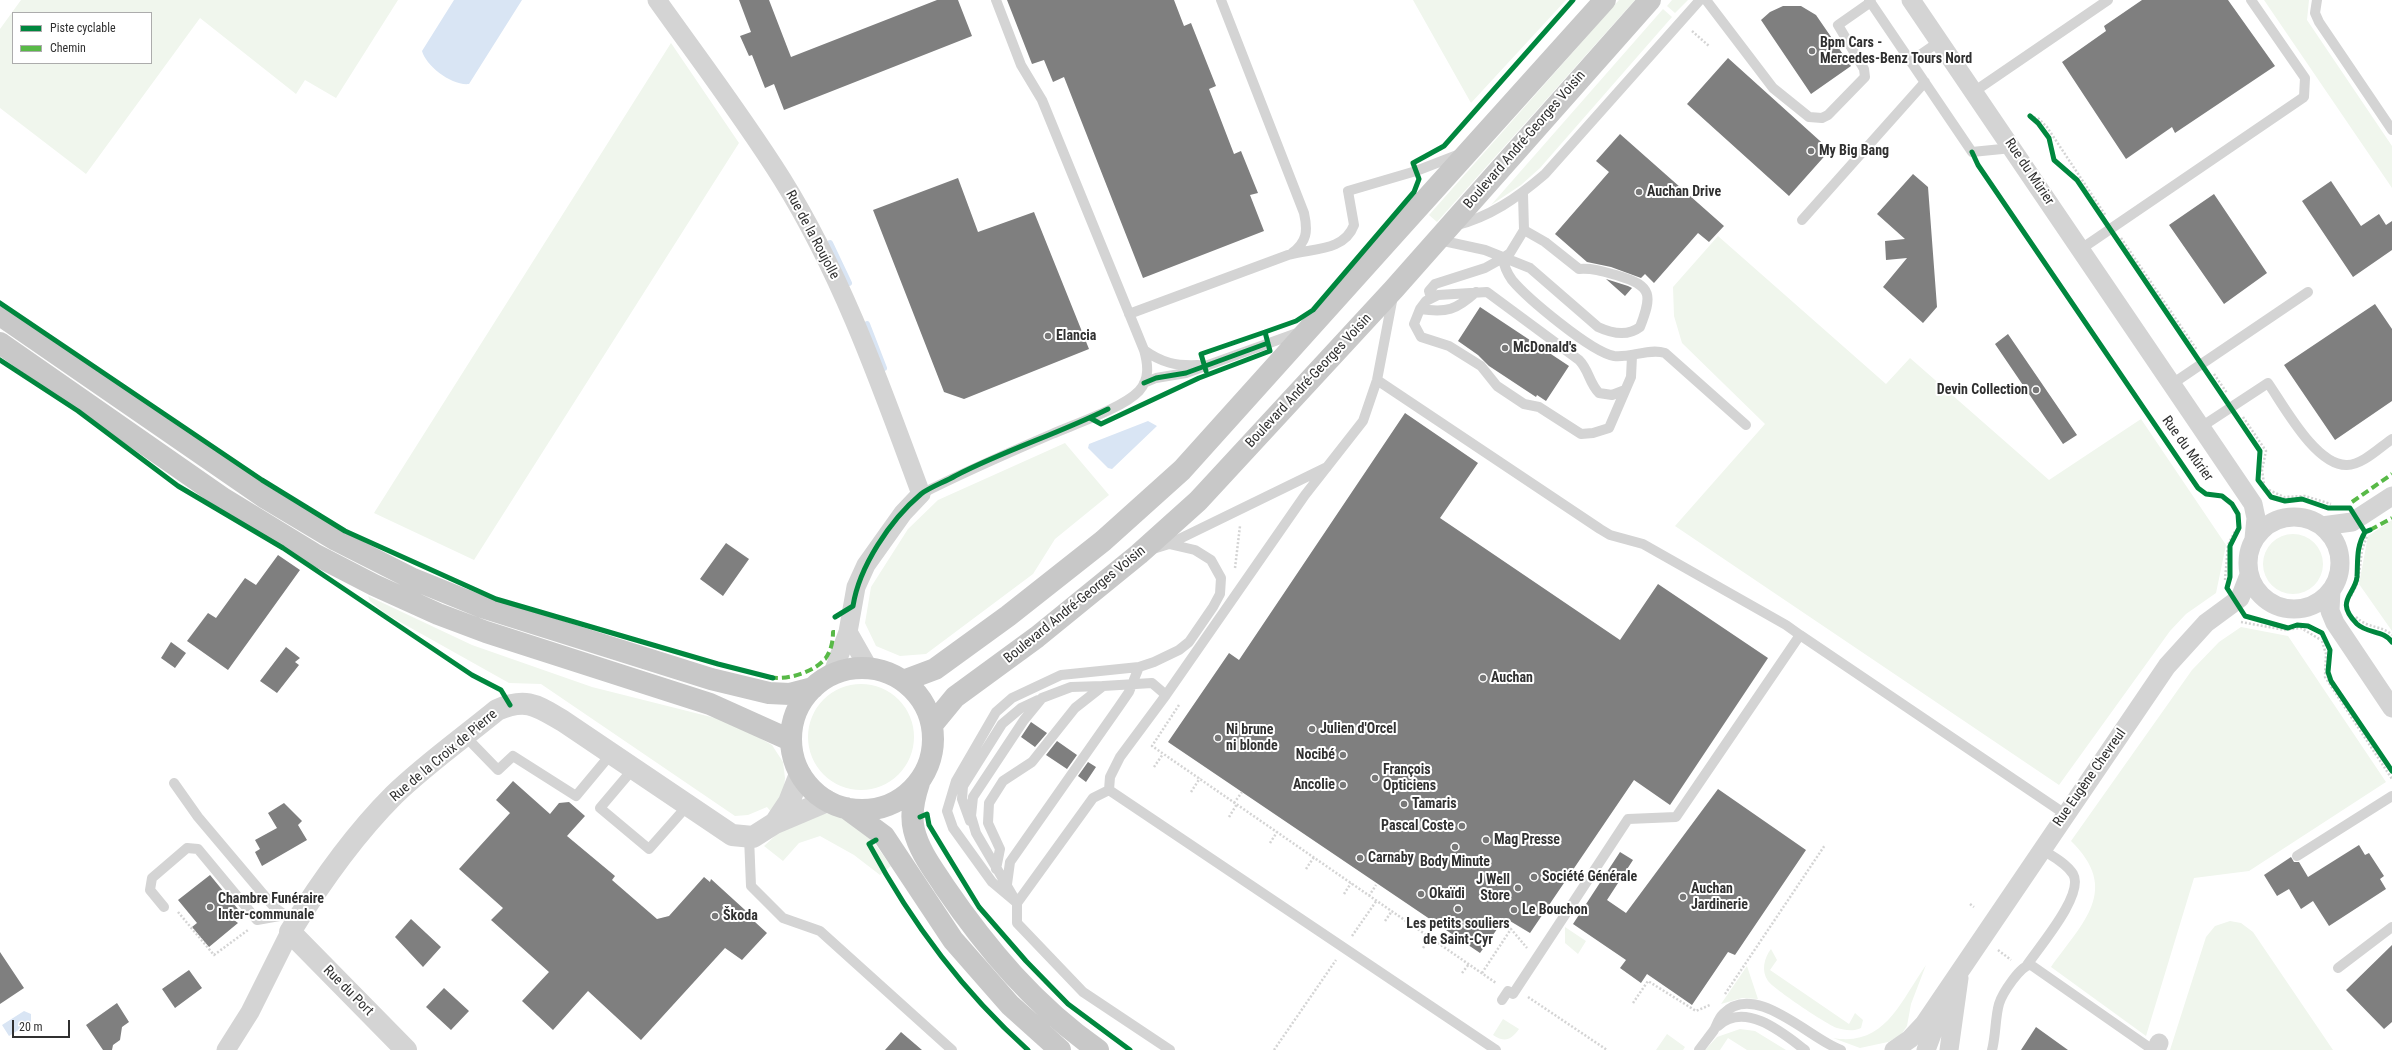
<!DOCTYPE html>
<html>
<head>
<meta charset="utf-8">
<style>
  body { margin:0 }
  #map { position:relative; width:2392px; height:1050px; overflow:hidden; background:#fff; font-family:"Roboto Condensed",sans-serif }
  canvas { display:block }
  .legend { position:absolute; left:12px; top:12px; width:140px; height:52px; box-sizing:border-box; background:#fff; border:1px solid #acacac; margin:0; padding:5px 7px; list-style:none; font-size:12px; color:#303030 }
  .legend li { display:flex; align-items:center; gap:8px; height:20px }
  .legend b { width:20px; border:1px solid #acacac }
  .scale { position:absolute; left:12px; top:1020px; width:58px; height:18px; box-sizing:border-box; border:2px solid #303030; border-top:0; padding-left:5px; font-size:12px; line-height:14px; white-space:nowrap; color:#303030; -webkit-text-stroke:3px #fff; paint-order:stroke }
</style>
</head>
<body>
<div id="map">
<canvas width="2392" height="1050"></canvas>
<ul class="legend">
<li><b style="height:5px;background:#00873e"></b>Piste cyclable</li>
<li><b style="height:5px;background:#58b947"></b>Chemin</li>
</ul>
<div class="scale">20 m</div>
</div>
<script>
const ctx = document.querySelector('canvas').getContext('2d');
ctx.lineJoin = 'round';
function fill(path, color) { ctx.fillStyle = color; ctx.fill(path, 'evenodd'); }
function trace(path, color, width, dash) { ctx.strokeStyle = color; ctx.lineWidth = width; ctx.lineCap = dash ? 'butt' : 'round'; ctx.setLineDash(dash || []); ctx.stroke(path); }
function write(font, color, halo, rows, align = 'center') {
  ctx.font = font + ' "Roboto Condensed",sans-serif'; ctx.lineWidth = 4; ctx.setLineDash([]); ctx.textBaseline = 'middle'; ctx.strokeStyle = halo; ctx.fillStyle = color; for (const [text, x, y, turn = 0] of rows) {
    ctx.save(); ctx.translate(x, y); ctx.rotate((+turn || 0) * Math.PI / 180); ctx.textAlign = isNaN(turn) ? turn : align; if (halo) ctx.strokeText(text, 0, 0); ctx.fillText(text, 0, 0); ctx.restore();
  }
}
const green = new Path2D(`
  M21,0H398L336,98L305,80L296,94L200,18L86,174L0,108V29ZM13,13H151V63H13Z
  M1413,0H1566L1471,103Z
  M1619,0H1635L1437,222L1429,215Z
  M1672,0H1688L1675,13L1667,6Z
  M2264,0H2309L2307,20L2392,146V188Z
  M1663,9L1672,17L1540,168L1521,185L1491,205Z
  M671,43L739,143L474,560L374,513Z
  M1718,236L1886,384L1910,358L2049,480L2141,419L2226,545L2216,593L2186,614L2170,631L2059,785L1675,526L1765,424L1682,343L1674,316L1673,287Z
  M1065,443L1109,495L1055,539L1033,574L926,654L900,656L876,646L865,623L871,587L908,529L938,500Z
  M2392,520V631L2359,584L2368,536Z
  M2263 564a30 30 0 1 1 60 0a30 30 0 1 1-60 0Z
  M368,596L472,645L592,687L731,722L772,745L783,762L785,778L784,788L780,799L771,812L767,807L748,815L735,816L541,684L509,683L386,614L370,601Z
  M2241,627L2288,636L2386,782L2249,871L2194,878L2146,1036L2051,967C2083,922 2121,890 2071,841L2192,670L2219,642Z
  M808 737a53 53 0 1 1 106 0a53 53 0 1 1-106 0Z
  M818,813L838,814L867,833L891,866L880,875L854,855L820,836L799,843L783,861L764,846L777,834Z
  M2230,921L2241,923L2253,932L2333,1050H2170L2206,937L2215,926Z
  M1565,927L1586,941L1578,954L1565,943Z
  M1771,949L1777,960L1770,970L1849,1024L1855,1013L1863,1020L1861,1028C1853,1032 1844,1030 1837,1028C1826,1024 1774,989 1768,981C1761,971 1764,958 1771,949Z
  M1926,965L1911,1004L1907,1026L1901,1035L1888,1042L1860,1048L1833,1038C1885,1047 1900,1002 1926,965Z
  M1747,966L1758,999L1742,998L1721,1004Z
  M1503,1019L1519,1029C1511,1040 1505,1043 1493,1035Z
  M1740,1029L1755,1031L1786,1050H1747L1728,1038L1720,1050H1705L1717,1037Z
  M1667,1034L1685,1047L1683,1050H1656Z`);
const water = new Path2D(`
  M454,0H522L469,84C452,86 426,66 422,51Z
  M1148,421L1157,426L1112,469L1108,468L1088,448L1089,444Z
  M24,1011L31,1014V1022L9,1036L2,1025Z`);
const stream = new Path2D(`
  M830,243L849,283
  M867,324L884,368`);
const building = new Path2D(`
  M739,0H769L791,57L937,0H958L972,36L784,110L774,84L765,88L752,55L749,56L740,36L751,32Z
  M1007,0H1174L1184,26L1191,23L1216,86L1209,89L1234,154L1241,151L1258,193L1250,195L1264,231L1143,278L1064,77L1053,82L1044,60L1032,64Z
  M2142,0H2228L2275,66L2175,133L2172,127L2126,159L2062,62L2106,31L2104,26Z
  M1783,6H1801L1816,15L1851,66L1811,94L1761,20L1770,12Z
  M1728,58L1830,150L1789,196L1687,104Z
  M1620,134L1724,226L1709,242L1698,233L1654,283L1645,274L1641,278L1611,267L1587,262L1555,234L1609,172L1596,161Z
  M1913,174L1928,187L1937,307L1923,323L1883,287L1907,258L1886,260L1885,241L1905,239L1877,214Z
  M958,178L978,232L1034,212L1089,349L964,399L944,392L873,210Z
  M2331,181L2361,226L2379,214L2386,225L2392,221V250L2353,277L2302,201Z
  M2214,194L2267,273L2224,304L2169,225Z
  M1606,279L1628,286L1632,288L1625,296Z
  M2375,304L2392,329V401L2335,440L2284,365Z
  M1480,307L1569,366L1546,401L1537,395L1536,397L1489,366L1478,355L1458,341Z
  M2008,334L2077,435L2063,444L1995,344Z
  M1405,413L1478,463L1440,518L1620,640L1658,584L1768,658L1670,805L1634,780L1530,933L1505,918L1480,953L1168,742L1229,653L1239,660Z
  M726,543L749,559L723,596L700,579Z
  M278,555L300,570L228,670L187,641L208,613L216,618L245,578L256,585Z
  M171,642L186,653L175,668L161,658Z
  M286,647L300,658L295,662L299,665L277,693L260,681Z
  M1031,722L1047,733L1035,747L1021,737Z
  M1057,741L1077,755L1067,769L1046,755Z
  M1088,762L1096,767L1086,782L1078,776Z
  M513,781L550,814L559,803L569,802L585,816L567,836L615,876L612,880L657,919L669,916L704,877L710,882L711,879L756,920L755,922L767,933L742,960L725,948L641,1040L588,991L553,1030L522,1001L549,972L491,920L503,908L459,869L510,813L496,800Z
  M1718,789L1806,850L1735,955L1728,952L1692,1005L1647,974L1641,983L1620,968L1626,960L1573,924L1620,852L1633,860L1607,900L1626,913Z
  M284,803L302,821L298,825L307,840L262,866L255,852L260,849L255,840L277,828L268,813Z
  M2359,845L2365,855L2369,853L2384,876L2380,879L2386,889L2329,926L2313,901L2301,909L2289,889L2277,896L2264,875L2291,857L2294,862H2299L2308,877Z
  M210,875L242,914L234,920L238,923L209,947L192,927L197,923L178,900Z
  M411,919L441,947L423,967L395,937Z
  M2392,945V1022L2384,1029L2346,990Z
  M0,952L24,988L0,1004Z
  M189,970L202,988L175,1008L162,989Z
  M444,988L469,1011L451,1030L426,1007Z
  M117,1003L129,1022L122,1027L120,1040L113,1045L112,1050H103L86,1025Z
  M2036,1027L2068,1050H2021Z
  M901,1032L922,1050H885Z`);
const path = new Path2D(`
  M1692,31L1709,46
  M2030,116L2039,119L2047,127L2106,216
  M2121,238L2197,350
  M2214,374L2227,393
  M2243,417L2266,451L2262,470L2264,484
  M2269,490L2284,497L2305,496L2331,504
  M1235,568L1240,526
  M2225,580L2228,545L2235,531
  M2351,596L2358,582L2362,550L2367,536
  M2356,617C2368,629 2382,625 2392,635
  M2241,622L2285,630L2301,628L2321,640
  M2322,641L2326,654L2325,677L2392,779
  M1179,705L1152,746L1496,983
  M1154,767L1163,754
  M1191,792L1200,778
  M1234,803L1242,792
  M1229,817L1237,804
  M1270,843L1277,832
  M1306,869L1314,857
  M1344,894L1351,883
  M1369,896L1376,885
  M1970,904L1974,907
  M178,912L214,955L248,930
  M1385,921L1392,911
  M1502,923L1511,929
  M1352,936L1377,900
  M1423,948L1430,937
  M1998,950L2011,960
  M1462,973L1469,964
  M1482,973L1511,929L1527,948
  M1725,994L1825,845
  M1528,997L1607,1050
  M1633,1003L1648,981L1696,1011L1710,1005
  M1274,1050L1336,960`);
const service = new Path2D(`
  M1221,0L1304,213C1308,231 1307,242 1292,253
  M1706,0L1773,88L1809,117L1822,118L1828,115L1865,77L1864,69L1838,25L1871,2
  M1869,0L1972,152L2012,148
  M2317,0L2315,13L2319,22L2392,130
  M1911,61L1940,41
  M1975,91L2108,0
  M1802,220L1925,82
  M1454,226C1490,217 1517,198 1545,174L1700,0
  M1439,240L1485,250L1530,268L1598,327C1611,333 1627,337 1640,327C1652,296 1653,286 1619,276C1605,272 1594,268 1579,269L1545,242L1524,230L1523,194
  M2081,249L2304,97L2305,78L2251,0
  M1503,258C1504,267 1507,273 1512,280C1527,298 1591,352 1614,356C1631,358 1649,348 1665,353L1746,425
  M1476,292C1456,310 1447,313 1420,309L1414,324L1421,337L1449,346L1481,366L1497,386L1524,404L1539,407L1581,434L1593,433L1609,428L1631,377L1632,356
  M1393,296L1377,380L1363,421L1305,495L1166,695L1120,757L1110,777L1109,790L1496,1050
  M1431,298L1429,291L1435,284L1485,268L1503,258L1510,253L1524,230
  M1420,309L1426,301L1438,295L1487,292L1579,360C1589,370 1589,383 1599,393L1612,395L1625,390
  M1129,314L1288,255C1311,248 1344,252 1354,225L1348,191L1416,171L1460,154
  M1144,350C1162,363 1176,366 1198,365
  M1377,380L1600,529L1610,535L1643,544L1786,625L1800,635
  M1144,383L1156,378L1186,373L1300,332
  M2172,384L2308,292
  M2201,427L2268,383C2284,406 2316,466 2347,465C2362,465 2379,448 2392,439
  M921,494C964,472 1008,453 1052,434C1075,424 1123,408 1139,391C1150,379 1148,364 1144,350L1042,100L1021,65L996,0
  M1169,544L1327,467
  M1103,686L1071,687L1042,698L1024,720L973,797L971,816L976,833L1017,903V923L1083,992L1170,1050
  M465,736L498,770L513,756L576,796L611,754
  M633,769L600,808L649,849L688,805
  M970,821L962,799L963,786L1002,724L1021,708L1038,700
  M749,837L751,886L783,918L820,931L952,1050
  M2297,856L2392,796
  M996,869L1000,849L988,823L989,803L1003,781L1032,762L1075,708L1103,686L1152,683L1166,695
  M1007,884L1010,862L1118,708L1129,692L1139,667
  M1017,903L992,882L953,828L947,811L956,781L996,712L1012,698L1061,675L1139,667L1154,662L1179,650L1189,642L1213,607L1220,594L1221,578L1211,560L1195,550L1169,544L1153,549
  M1017,903L1093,798L1109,790
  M164,907L150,890L152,878L187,848L198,849L257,920L285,915L274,907L198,817L174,783
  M2027,965C2039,947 2085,894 2073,874C2066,863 2052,856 2041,849
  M2338,968L2392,927
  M1502,1000L1508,991L1513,994L1628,819L1676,817L1800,635L2065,814
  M1718,1026C1745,1001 1783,1033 1805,1050
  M1699,1050C1704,1043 1709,1037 1714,1030C1717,1025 1718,1019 1723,1014C1755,980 1811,1040 1841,1050
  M1992,1050C1996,1035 1995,1018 1999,1004C2002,994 2021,964 2031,965L2153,1050`);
const minor = new Path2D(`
  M657,0C699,59 743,117 782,179C843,277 881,386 921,494L903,513L866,565L856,587L848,632L832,675
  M1911,0L2253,504L2256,518L2254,539
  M2248 563a46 46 0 1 1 92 0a46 46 0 1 1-92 0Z
  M2322,526L2352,522L2392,496
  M2331,590L2330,611L2335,623L2392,708
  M848,632L869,669
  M226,1050L250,1012L290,932
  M1894,1050L1910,1039L1924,1024L2167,666L2206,623L2240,598L2249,575
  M1926,1050L1940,1013
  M1949,1050L1959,978
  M2156,1050L2159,1043`);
const tertiary = new Path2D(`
  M775,823L789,802L800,774
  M406,1050L290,932C320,883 353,836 394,795C426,764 463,738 497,710C527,697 537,706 563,721L732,835L753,837L775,823L827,801`);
const primary = new Path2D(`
  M0,315L264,497L336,540L413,579L482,607L711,679L769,693L790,694L813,688
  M0,343L224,499L314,554L374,585L438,614L486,632L710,704L790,740
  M791 739a71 71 0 1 1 142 0a71 71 0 1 1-142 0Z
  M903,681L935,669L1008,616L1103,541L1182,470L1605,0
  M932,725L955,697L1037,637L1139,554L1198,501L1394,289L1650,0
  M919,783C914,798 910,814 914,830C919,851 933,869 944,886C987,949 1035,1006 1098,1050
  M846,808L884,836L953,940L1010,1005L1060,1050`);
const quiet = new Path2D(`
  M2352,502L2392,474
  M2370,530L2392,518
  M770,677C786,681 814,672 825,659C831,651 833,642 833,632H835`);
const cycleway = new Path2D(`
  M2030,116L2038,123L2049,138L2054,160L2077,180L2260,451L2258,480L2271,497L2285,501L2302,499L2328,508H2350L2365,532
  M1972,152L1978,165L2198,488L2206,494L2222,496L2232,504L2238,514L2239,528L2230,546V577L2227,588L2245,616L2288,628L2297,625L2308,626L2322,633L2330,650L2328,672L2331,681L2392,771
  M0,303L262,480L345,531L496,599L718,664L773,678
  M0,360L78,411L178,486L283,548L472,675L501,690L510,705
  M1206,371L1201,354L1265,332
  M1144,383L1156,378L1186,373L1268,343
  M1090,418L1101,424L1199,378L1270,351L1265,332L1296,321L1313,310L1414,192L1419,179L1413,163L1444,146L1573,0
  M2370,530L2365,532C2356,547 2358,560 2357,577C2355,595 2334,601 2357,624C2368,634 2384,630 2392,642
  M835,617L853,606C859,567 890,520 921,494C930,487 945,482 955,476C1005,450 1058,434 1108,409
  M920,817L927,814L929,825L979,907L1026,961L1068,1004L1130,1050
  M876,840L869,844C911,922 962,991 1028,1050`);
const markers = [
  [1812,51,4,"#787878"],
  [1811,151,4,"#787878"],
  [1639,192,4,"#787878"],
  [1048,336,4,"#787878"],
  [1505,348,4,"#787878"],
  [2036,390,4,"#787878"],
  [1483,678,4,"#787878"],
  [1312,729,4,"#787878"],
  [1218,738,4,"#787878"],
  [1343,755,4,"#787878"],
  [1375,778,4,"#787878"],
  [1343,785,4,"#787878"],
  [1404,804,4,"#787878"],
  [1462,826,4,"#787878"],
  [1486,840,4,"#787878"],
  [1455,847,4,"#787878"],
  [1360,858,4,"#787878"],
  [1534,877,4,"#787878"],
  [1518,888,4,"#787878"],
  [1421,894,4,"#787878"],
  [1683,897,4,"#787878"],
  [210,907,4,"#787878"],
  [1458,909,4,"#787878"],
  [1514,910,4,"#787878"],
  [715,916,4,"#787878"]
];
const poiNames = [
  ["Bpm Cars -",1820,43],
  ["Mercedes-Benz Tours Nord",1820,59],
  ["My Big Bang",1819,151],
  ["Auchan Drive",1647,192],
  ["Elancia",1056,336],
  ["McDonald's",1513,348],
  ["Devin Collection",2028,390,"right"],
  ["Auchan",1491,678],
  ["Julien d'Orcel",1320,729],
  ["Ni brune",1226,730],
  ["ni blonde",1226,746],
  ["Nocibé",1335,755,"right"],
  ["François",1383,770],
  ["Opticiens",1383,786],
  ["Ancolie",1335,785,"right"],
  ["Tamaris",1412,804],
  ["Pascal Coste",1454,826,"right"],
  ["Mag Presse",1494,840],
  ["Carnaby",1368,858],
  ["Body Minute",1455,862,"center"],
  ["Société Générale",1542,877],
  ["J Well",1510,880,"right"],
  ["Store",1510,896,"right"],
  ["Auchan",1691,889],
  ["Jardinerie",1691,905],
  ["Okaïdi",1429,894],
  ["Chambre Funéraire",218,899],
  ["Inter-communale",218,915],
  ["Le Bouchon",1522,910],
  ["Škoda",723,916],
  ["Les petits souliers",1458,924,"center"],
  ["de Saint-Cyr",1458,940,"center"]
];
const streetNames = [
  ["Boulevard André-Georges Voisin",1525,140,-49],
  ["Rue du Mûrier",2029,172,56],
  ["Rue de la Roujolle",812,235,62],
  ["Boulevard André-Georges Voisin",1309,381,-47],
  ["Rue du Mûrier",2187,449,54],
  ["Boulevard André-Georges Voisin",1075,605,-39],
  ["Rue de la Croix de Pierre",444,756,-40],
  ["Rue Eugène Chevreul",2090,778,-55],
  ["Rue du Port",348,991,45]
];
fill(green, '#f0f6ed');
fill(water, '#d9e5f4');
trace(stream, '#d9e5f4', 6);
fill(building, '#7f7f7f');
trace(path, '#d4d4d4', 2.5, [2, 2]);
trace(service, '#d4d4d4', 10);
trace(minor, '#d4d4d4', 19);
trace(tertiary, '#d4d4d4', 22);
trace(primary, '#c8c8c8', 22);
trace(quiet, '#58b947', 4, [8, 4]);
trace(cycleway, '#00873e', 5);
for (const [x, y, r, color] of markers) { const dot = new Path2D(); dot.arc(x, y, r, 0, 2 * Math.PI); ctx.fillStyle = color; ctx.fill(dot); trace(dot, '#fff', 1.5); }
write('bold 14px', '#303030', '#fff', poiNames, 'left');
write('14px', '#303030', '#fff', streetNames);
</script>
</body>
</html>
